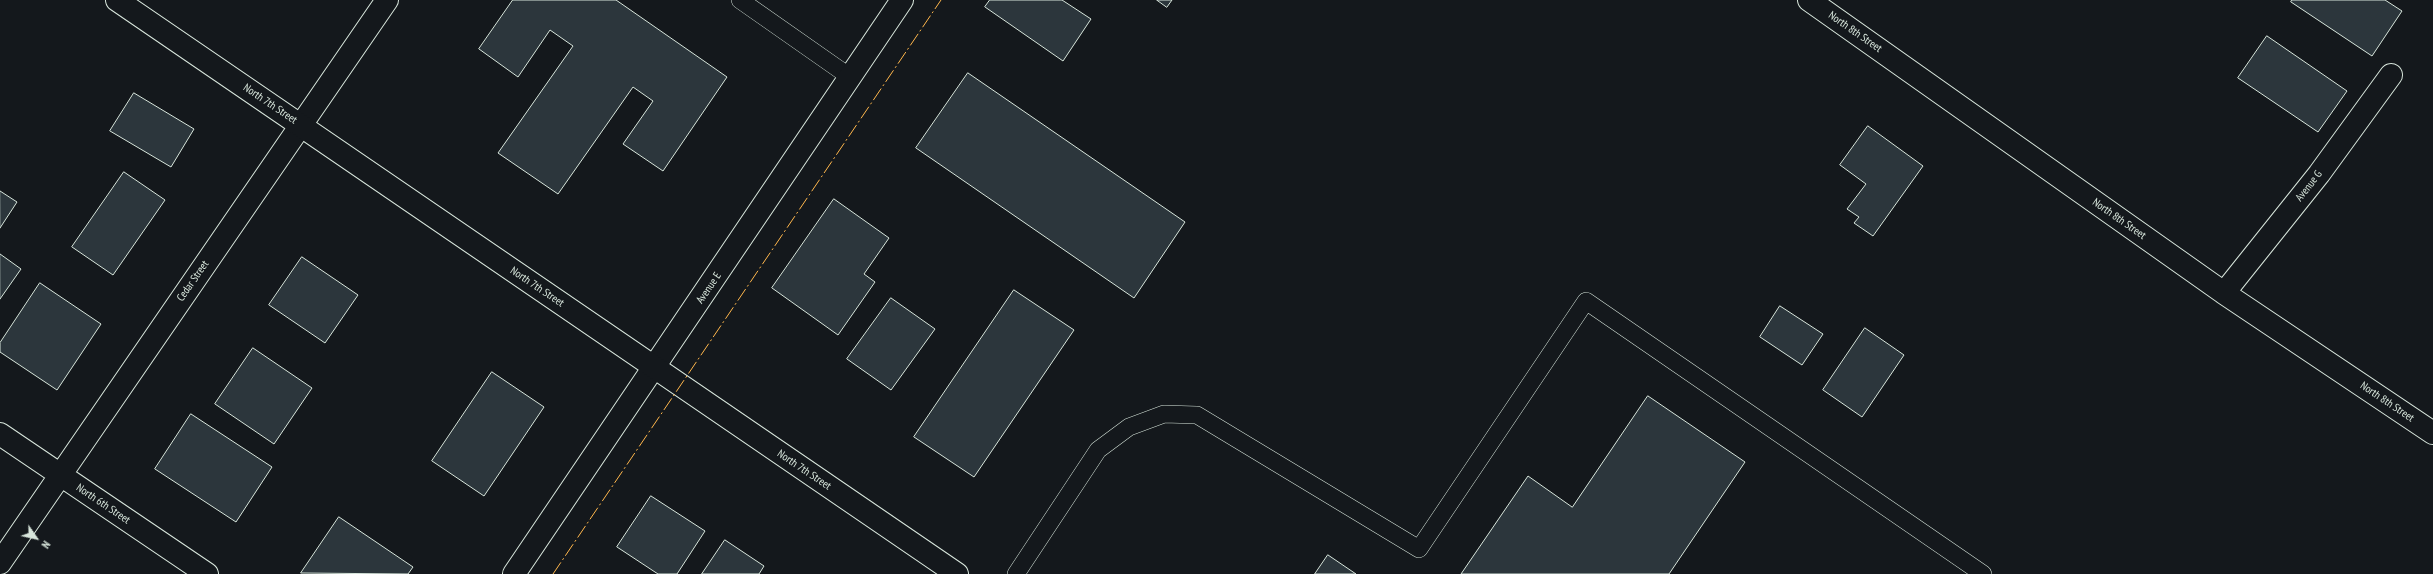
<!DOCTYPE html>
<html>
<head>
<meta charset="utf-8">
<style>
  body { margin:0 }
  #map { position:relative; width:2433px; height:574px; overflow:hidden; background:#14181c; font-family:"PT Sans Narrow",sans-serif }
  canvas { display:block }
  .north { position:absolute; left:16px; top:518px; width:40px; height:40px; -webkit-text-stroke:3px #14181c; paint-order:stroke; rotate:124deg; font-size:11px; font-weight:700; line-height:16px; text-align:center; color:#d8e6dc }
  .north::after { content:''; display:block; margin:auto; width:14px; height:18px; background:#d8e6dc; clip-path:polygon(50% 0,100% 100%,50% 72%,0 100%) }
</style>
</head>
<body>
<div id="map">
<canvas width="2433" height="574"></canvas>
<div class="north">N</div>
</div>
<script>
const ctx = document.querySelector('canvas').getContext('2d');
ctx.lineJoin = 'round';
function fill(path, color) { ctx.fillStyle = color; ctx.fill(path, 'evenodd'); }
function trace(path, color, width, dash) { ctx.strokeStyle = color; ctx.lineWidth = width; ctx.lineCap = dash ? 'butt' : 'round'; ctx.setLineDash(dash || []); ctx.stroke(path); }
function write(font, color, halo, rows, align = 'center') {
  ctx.font = font + ' "PT Sans Narrow",sans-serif'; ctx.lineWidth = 3; ctx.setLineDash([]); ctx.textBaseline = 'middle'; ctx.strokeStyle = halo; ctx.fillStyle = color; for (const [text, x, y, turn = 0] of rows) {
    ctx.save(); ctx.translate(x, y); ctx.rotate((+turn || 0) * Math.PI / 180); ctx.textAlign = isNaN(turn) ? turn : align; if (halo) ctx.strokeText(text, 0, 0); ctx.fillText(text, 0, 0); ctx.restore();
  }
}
const building = new Path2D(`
  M513,0H616L727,77L663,171L623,144L653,101L633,87L558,194L498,153L573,46L550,30L518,77L479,49Z
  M990,0H1062L1091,19L1063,61L985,7Z
  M1157,0H1172L1167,7Z
  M2292,0H2385L2402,11L2372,56L2291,2Z
  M2267,36L2347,91L2318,132L2238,78Z
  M968,73L1185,222L1134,298L916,148Z
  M134,93L194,129L171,167L110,131Z
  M1868,126L1923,166L1873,236L1854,223L1859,217L1847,209L1866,184L1840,165Z
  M124,172L165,200L113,275L72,247Z
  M0,191L17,202L0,228Z
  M834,199L889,238L864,274L875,282L838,335L772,288Z
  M0,254L21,269L0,299Z
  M302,257L358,295L325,343L269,305Z
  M40,283L101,324L57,390L0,352V343Z
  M1014,290L1074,330L974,477L914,437Z
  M891,298L935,329L891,390L847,359Z
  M1780,306L1823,334L1802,365L1760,337Z
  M1865,328L1904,355L1862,417L1823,390Z
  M253,348L312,388L274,444L215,404Z
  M492,372L544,407L484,496L432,461Z
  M1648,396L1745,462L1669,574H1461L1528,476L1572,507Z
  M191,414L272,467L236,522L155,469Z
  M651,496L705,531L677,574H658L617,547Z
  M339,517L413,567L408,574L301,573Z
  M725,540L764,566L759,574H702Z
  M1328,555L1356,574H1315Z`);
const lane = new Path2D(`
  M740,0L850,77
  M1016,574L1098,450L1129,427L1164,414L1197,415L1419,549L1586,301L1983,574`);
const street = new Path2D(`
  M1809,0L2224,293L2433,433
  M2224,293L2319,174L2391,75
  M0,434L207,574
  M0,563L387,0
  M514,574L902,0`);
const secondary = new Path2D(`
  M117,0L957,574`);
const power = new Path2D(`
  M553,574L941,0`);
const streetNames = [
  ["North 8th Street",1855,32,35],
  ["North 7th Street",270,104,34],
  ["Avenue G",2309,186,-52],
  ["North 8th Street",2119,219,35],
  ["Cedar Street",193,281,-55],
  ["North 7th Street",537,287,34],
  ["Avenue E",709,288,-56],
  ["North 8th Street",2387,402,34],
  ["North 7th Street",804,470,34],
  ["North 6th Street",103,504,34]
];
fill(building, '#2c363c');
trace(building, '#d8e6dc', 1);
trace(lane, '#d8e6dc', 18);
trace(street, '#d8e6dc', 24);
trace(secondary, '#d8e6dc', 24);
trace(lane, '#14181c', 17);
trace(street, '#14181c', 22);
trace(secondary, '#14181c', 22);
trace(power, '#ffb74d', 1, [14, 3, 2, 3]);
write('11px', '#d8e6dc', '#14181c', streetNames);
</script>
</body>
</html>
